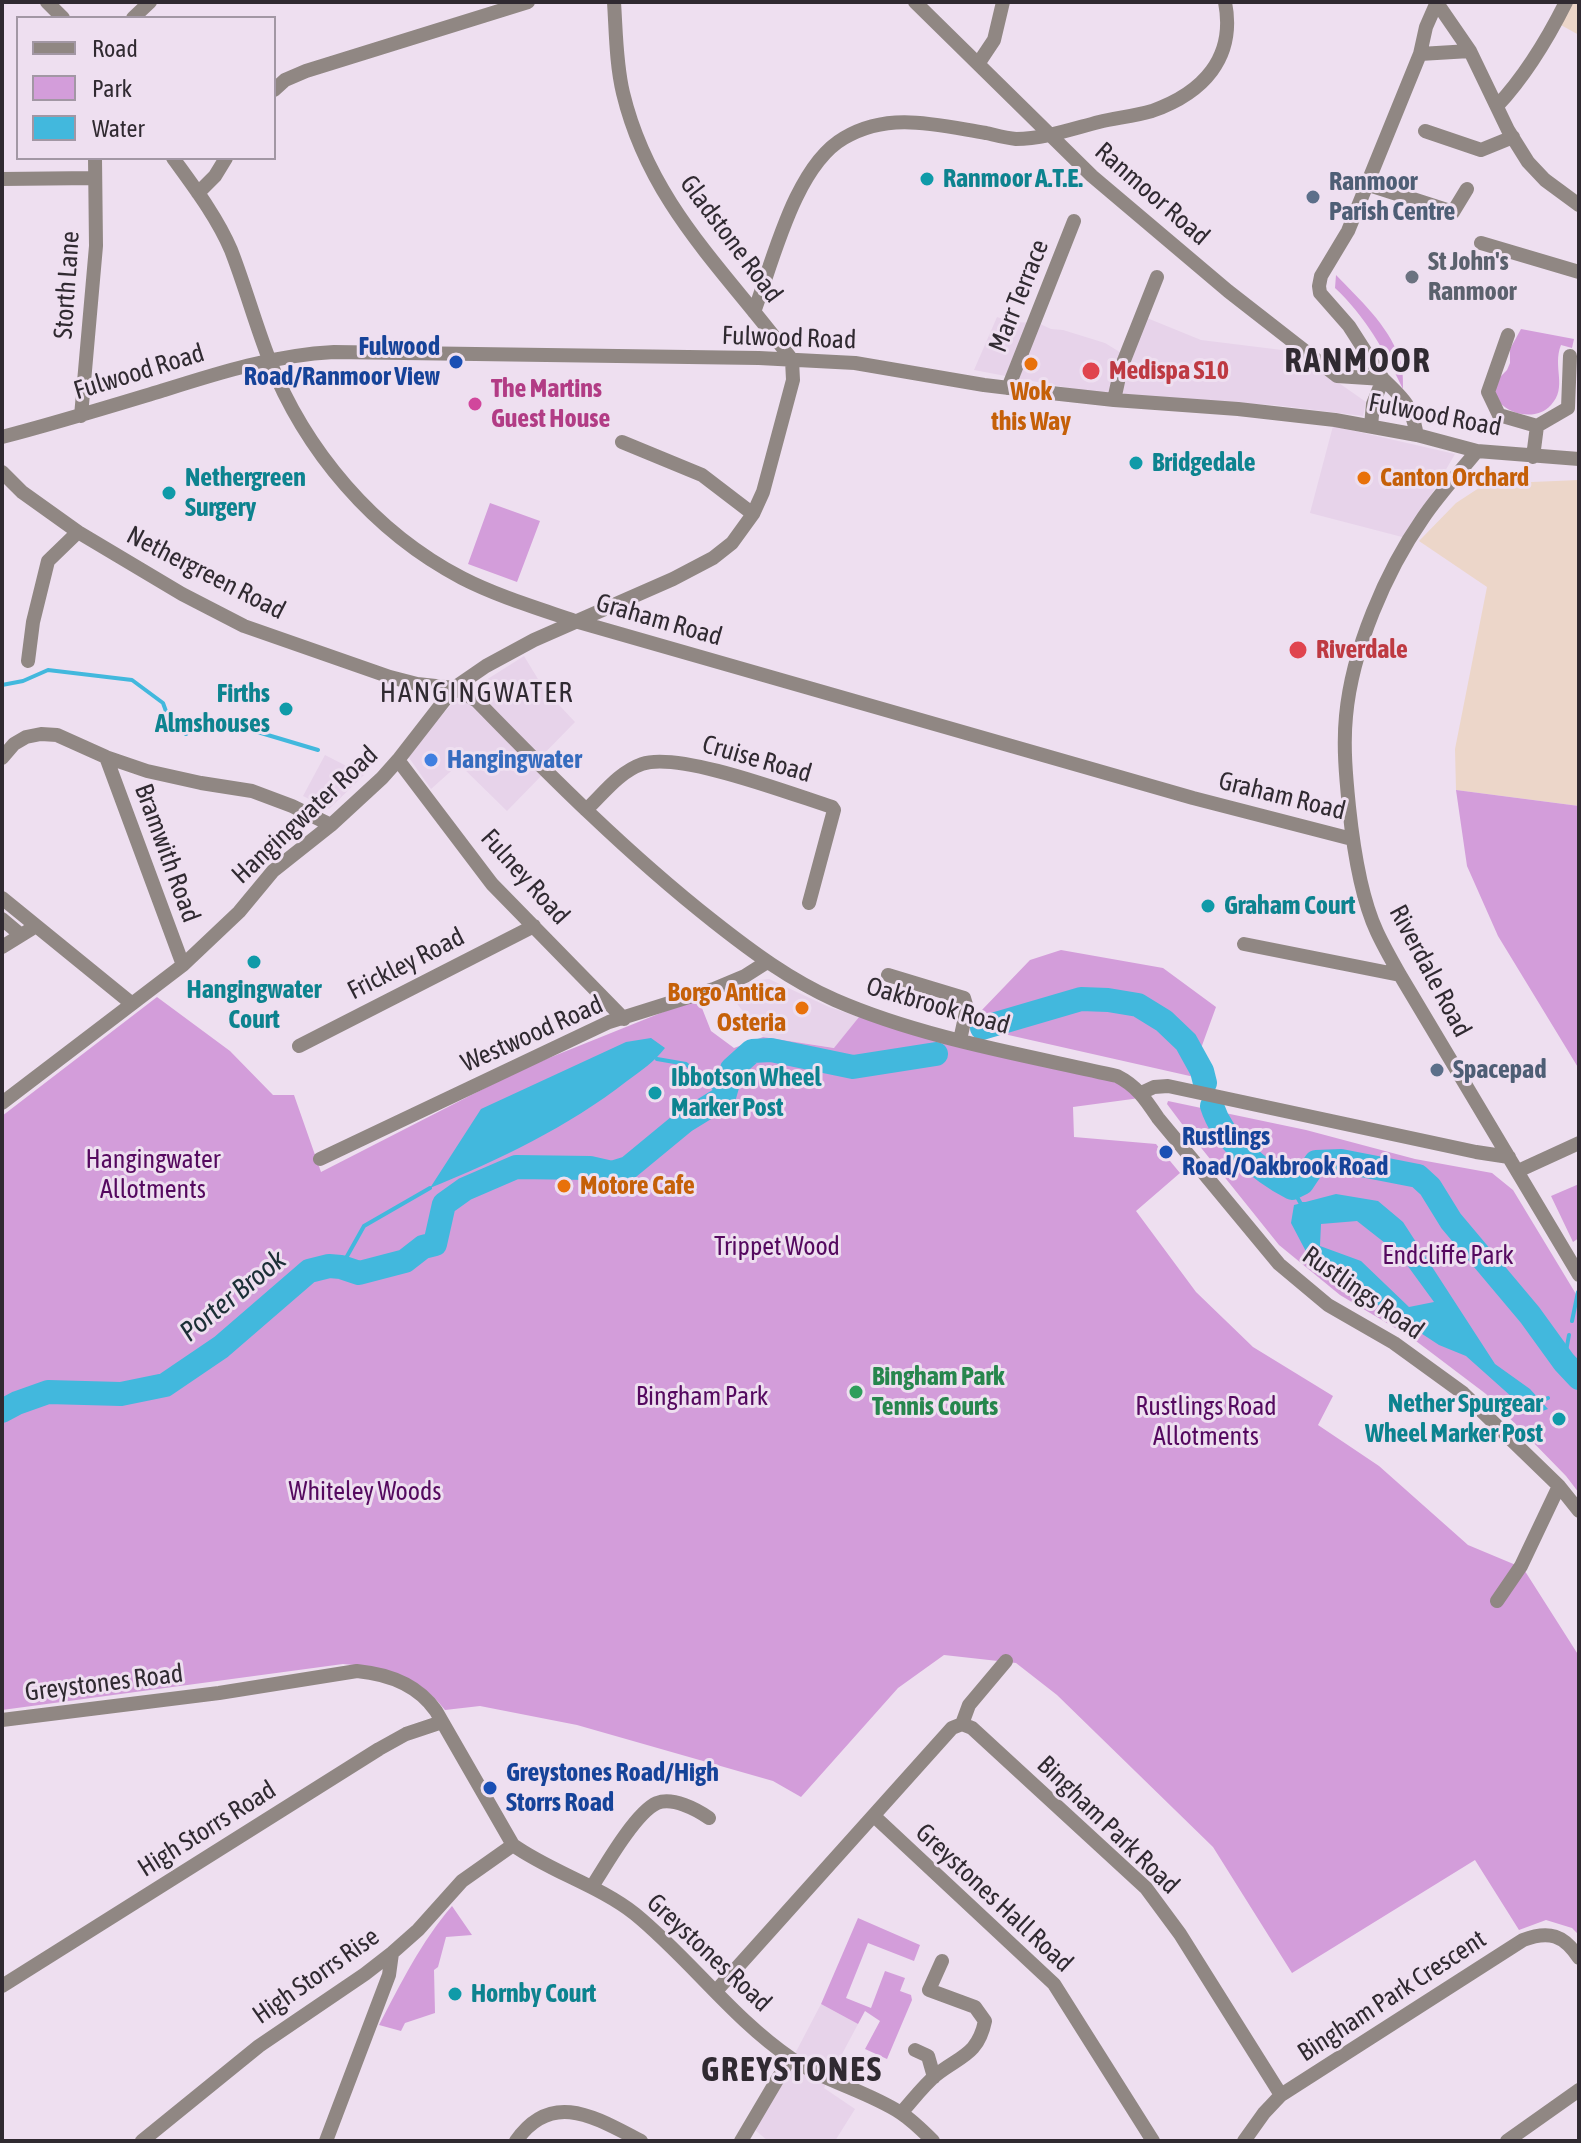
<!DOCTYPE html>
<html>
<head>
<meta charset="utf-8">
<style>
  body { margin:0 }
  #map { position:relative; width:1581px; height:2143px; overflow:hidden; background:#eedff0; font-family:"Asap Condensed",sans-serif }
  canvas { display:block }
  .frame { position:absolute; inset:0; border:4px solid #302a31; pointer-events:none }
  .legend { position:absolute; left:16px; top:16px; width:260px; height:144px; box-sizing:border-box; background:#eedff0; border:2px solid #a297a4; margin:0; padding:10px 14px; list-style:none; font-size:24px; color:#302a31 }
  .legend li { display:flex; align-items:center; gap:16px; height:40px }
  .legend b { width:40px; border:2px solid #a297a4 }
</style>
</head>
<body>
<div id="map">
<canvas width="1581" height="2143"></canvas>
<div class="frame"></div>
<ul class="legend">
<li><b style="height:10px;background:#908783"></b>Road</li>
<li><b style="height:22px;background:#d39dda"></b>Park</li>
<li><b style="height:22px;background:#42b8dd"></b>Water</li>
</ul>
</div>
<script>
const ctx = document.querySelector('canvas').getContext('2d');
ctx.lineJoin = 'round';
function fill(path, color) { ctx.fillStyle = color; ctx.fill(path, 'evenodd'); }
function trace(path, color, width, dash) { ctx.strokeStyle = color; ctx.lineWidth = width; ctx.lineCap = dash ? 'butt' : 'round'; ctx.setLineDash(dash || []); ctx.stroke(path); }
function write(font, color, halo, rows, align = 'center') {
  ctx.font = font + ' "Asap Condensed",sans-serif'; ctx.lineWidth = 6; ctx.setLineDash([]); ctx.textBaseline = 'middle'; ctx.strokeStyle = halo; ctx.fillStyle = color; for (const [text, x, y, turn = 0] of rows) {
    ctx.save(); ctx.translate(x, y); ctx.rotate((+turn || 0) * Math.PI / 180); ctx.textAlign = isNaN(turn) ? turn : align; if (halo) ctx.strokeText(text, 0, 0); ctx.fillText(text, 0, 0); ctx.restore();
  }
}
const built = new Path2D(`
  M1142,316L1201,340L1290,351L1309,362L1366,402L1363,416L1274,405L1122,398L974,370L997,317L1012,322L1038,323L1051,329L1063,330L1105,343L1123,354Z
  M1333,426L1455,454L1406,538L1310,513Z
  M524,656L544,689L575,722L534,764L544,773L507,811L459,764L431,789L407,755L456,699Z
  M325,755L364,775L329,809L303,796Z
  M769,979L829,1007L859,1017L835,1048L763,1037L731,996L751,981Z
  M821,2004L858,2024L824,2088L855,2109L835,2141H768L755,2130Z`);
const education = new Path2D(`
  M1568,2H1579V35L1559,24Z
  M1579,480V806L1456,790L1455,749L1487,587L1419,541L1456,503L1485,484Z`);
const green = new Path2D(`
  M1336,275C1359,299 1388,325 1399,357C1403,366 1403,378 1403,389C1385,351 1365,316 1335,288Z
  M1521,329L1574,339L1572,348L1561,345C1552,367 1568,387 1551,405C1538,420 1512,416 1499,402C1495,398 1494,391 1492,385L1507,370L1510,363V349Z
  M490,503L540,521L517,582L468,564Z
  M1456,790L1579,806V1069L1498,936L1467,866Z
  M1061,950L1163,968L1216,1007L1200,1051L1212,1081L973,1027L980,1012L1030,960Z
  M157,997L230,1051L273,1095H294L321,1172L524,1068L698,998L711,1031L734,1048L763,1037L834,1048L859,1017L1117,1079L1140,1098L1073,1107L1074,1137L1156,1144L1180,1173L1136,1211L1196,1292L1253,1347L1333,1396L1318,1425L1379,1466L1468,1545L1523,1568L1579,1656V1935L1572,1928L1546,1920L1519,1930L1475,1860L1292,1973L1213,1847L1057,1695L1016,1663L944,1655L898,1688L801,1797L773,1781L577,1725L480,1706L445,1710C418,1675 386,1667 343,1664L2,1710V1116Z
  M1168,1101L1306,1130L1415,1159L1492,1173L1513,1190L1579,1299V1493L1566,1476L1486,1394L1412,1338L1340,1295L1279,1245L1182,1124L1167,1104Z
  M1579,1184V1238L1573,1242L1551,1196Z
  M452,1906L472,1935L446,1937L438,1967L434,1970L435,2013L405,2023L401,2031L379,2025C401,1983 421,1942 452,1906Z
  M858,1918L920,1945L914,1961L868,1943L846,1998L871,2008L885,1971L905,1978L900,1991L911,1995L912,2000L887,2059L865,2049L880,2021L865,2011L858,2024L821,2004Z`);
const water = new Path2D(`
  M651,1038L665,1048C654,1062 641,1071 627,1081C568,1127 499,1160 430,1188L481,1109L626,1042Z
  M1336,1194L1378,1201L1403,1222L1495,1364L1530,1389L1548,1409L1537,1413L1513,1398L1466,1356L1439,1345L1311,1261L1291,1223L1294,1205ZM1357,1221L1399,1254L1434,1302L1409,1307L1361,1261L1320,1246L1321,1224Z`);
const stream = new Path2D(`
  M2,685L23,681L48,670L132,680L163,703L171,725L186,734L214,719L318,750
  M657,1059L686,1064L724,1097
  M1292,1188L1301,1204H1305
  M341,1267L364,1226L430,1188
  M1572,1321L1578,1292
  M1564,1362L1569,1335
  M1574,1381L1579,1378
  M1538,1400L1541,1401L1548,1398`);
const river = new Path2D(`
  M982,1028L1081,999L1108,1000L1138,1005L1164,1021L1186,1042L1202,1071L1205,1083
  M1212,1106C1223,1141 1260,1171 1292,1188L1302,1183L1316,1162L1341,1161L1418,1176L1430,1187L1451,1221L1530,1315L1564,1362L1579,1378
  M2,1411L17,1403L48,1392L121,1394L165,1385L221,1347L309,1271L329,1266L341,1267L359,1273L405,1261L423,1247L435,1244L444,1204L465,1189L516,1167L590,1168L612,1173L628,1168L685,1121L724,1097L732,1069L752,1051L771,1050L853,1067L936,1054`);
const minor = new Path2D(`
  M47,2L63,18
  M915,2L1092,176L1228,291L1337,376L1383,379
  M1437,3L1470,51L1508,130L1528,162L1545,180L1579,205
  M133,18L150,2
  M1420,54L1470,51
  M978,64L994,40L1003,2
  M274,90L285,80L306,71L528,2
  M1497,106C1526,75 1547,40 1566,2
  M1425,131L1481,150L1513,137
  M173,158C194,187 217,217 231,250C245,286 255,323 269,359C305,451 374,532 462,578C497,596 537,608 575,621L1193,798L1352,839
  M2,179L95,178
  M1366,184L1453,212L1467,189
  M198,193L215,176L226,158
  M1481,243L1579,272
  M754,312C773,261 795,166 844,138C889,111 937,125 986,133C995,135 1006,138 1016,139C1043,139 1072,129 1099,122C1116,118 1135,116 1152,111C1203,93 1236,58 1225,2
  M1508,335L1488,392L1499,415L1537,426L1533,457
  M1383,379L1349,326L1320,293L1319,286L1321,276L1348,231L1420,54L1426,27L1437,2
  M1008,388L1074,221
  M1114,400L1121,368L1157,277
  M81,416L96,246L95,158
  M1371,426L1373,404L1383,379C1405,400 1411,405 1417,435
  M1537,426L1568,408L1570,356
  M2,437C56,423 108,407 161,391C218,373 274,355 334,352L759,358L855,363L984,385L1051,393L1114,400L1238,409L1335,420L1417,435L1477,451L1579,459
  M622,442L702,475L753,514
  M1477,451C1459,473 1439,494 1423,518C1386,571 1352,650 1346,716C1343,746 1346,777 1349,807C1353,845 1361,898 1377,932C1384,947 1392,961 1400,975L1579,1275
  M2,472L22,492L78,532L182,594L244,626L390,677L417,684L454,688L477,701C552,778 628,854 713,921C751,951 790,980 835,1000C922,1038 1025,1055 1117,1076C1137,1086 1146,1100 1158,1118L1279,1264L1328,1305L1394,1343L1463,1393L1559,1486L1579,1511
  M28,661L33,622L48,561L78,532
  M106,757L183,965
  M2,758L14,744L26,737L41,734L57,735L106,757L147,771L201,783L252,791L292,806L331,825
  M398,760L492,884L624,1019
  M586,810C603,794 619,772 642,764C679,751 791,794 832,807L834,810L809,903
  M2,898L131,1003
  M2,919L21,935
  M1244,944L1400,975
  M2,947L36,926
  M888,975L964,998L967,1008L960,1040
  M299,1046L534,926
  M1141,1093L1154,1087L1168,1086L1476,1152L1509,1157
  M2,1103L183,965L239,912L273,871L331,825L382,778L398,760L454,688L486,666L534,640L673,579L713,558L732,543L753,514L763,492L793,380L792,360C726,271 650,205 623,93C616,64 616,32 614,2
  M320,1159L609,1022L714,989L745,976L767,962
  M1518,1171L1579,1143
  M1497,1601L1521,1566L1559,1486
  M2,1720L219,1693L357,1671C388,1674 418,1685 436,1711L513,1845C551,1872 598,1885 635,1914C690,1959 733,2019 792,2059C826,2082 867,2091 901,2113C913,2121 923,2131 933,2141
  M962,1724L972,1728L1146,1888L1180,1934L1281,2095
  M874,1816L1054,1984L1153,2141
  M592,1887C605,1866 636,1812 657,1803C673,1797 696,1809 709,1818
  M2,1986L379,1749L406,1734L442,1722
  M716,1991L952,1728L962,1724L969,1705L1006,1661
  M915,2050L928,2056L934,2077
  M901,2113C912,2101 923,2086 936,2075C960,2056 978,2055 985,2021L975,2007L929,1990L942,1961
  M142,2141L259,2046L365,1974L392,1953L418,1930L462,1881L513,1845
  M326,2141L389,1975L392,1953
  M516,2141C552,2089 596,2118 641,2141
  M741,2141L790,2058
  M1244,2141L1264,2113L1281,2095L1523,1940C1549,1930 1564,1935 1579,1958
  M1507,2141L1579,2090`);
const markers = [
  [927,179,8,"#0f9aa8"],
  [1313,197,8,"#5c6f8a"],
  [1412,277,8,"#6b7280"],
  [456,362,8,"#1a4fb4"],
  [1031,364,8,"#e8710a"],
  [1091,371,10,"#e0444e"],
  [475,404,8,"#d1479c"],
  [1136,463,8,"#0f9aa8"],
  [1364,478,8,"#e8710a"],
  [169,493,8,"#0f9aa8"],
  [1298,650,10,"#e0444e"],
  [286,709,8,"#0f9aa8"],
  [431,760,8,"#3f7fe0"],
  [1208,906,8,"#0f9aa8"],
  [254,962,8,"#0f9aa8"],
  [802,1008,8,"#e8710a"],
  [1437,1070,8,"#5c6f8a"],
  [655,1093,8,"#0f9aa8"],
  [1166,1152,8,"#1a4fb4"],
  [564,1186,8,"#e8710a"],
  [856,1392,8,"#2e9e5b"],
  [1559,1419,8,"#0f9aa8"],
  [490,1788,8,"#1a4fb4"],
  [455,1994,8,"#0f9aa8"]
];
const cultureNames = [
  ["Ranmoor A.T.E.",943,179],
  ["Bridgedale",1152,463],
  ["Nethergreen",185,478],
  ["Surgery",185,508],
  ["Firths",270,694,"right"],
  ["Almshouses",270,724,"right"],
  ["Graham Court",1224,906],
  ["Hangingwater",254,990,"center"],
  ["Court",254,1020,"center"],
  ["Ibbotson Wheel",671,1078],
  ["Marker Post",671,1108],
  ["Nether Spurgear",1543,1404,"right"],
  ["Wheel Marker Post",1543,1434,"right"],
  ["Hornby Court",471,1994]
];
const serviceNames = [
  ["Ranmoor",1329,182],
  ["Parish Centre",1329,212],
  ["Spacepad",1453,1070]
];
const streetNames = [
  ["Ranmoor Road",1152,194,41],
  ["Gladstone Road",731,239,53],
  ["Storth Lane",67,285,-86],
  ["Marr Terrace",1019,296,-68],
  ["Fulwood Road",789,338,2],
  ["Fulwood Road",139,372,-17],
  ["Fulwood Road",1435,415,11],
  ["Nethergreen Road",206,573,27],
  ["Graham Road",659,620,16],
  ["Cruise Road",757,759,16],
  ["Graham Road",1282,796,14],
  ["Hangingwater Road",305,815,-43],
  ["Bramwith Road",167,853,70],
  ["Fulney Road",525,877,48],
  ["Frickley Road",406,964,-27],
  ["Riverdale Road",1430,971,62],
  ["Oakbrook Road",938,1006,16],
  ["Westwood Road",532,1034,-24],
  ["Rustlings Road",1363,1293,35],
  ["Greystones Road",104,1683,-7],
  ["Bingham Park Road",1108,1825,44],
  ["High Storrs Road",207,1829,-32],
  ["Greystones Hall Road",994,1898,43],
  ["Greystones Road",709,1953,43],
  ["High Storrs Rise",316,1976,-35],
  ["Bingham Park Crescent",1392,1996,-33]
];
const worshipNames = [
  ["St John's",1428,262],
  ["Ranmoor",1428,292]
];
const transitNames = [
  ["Fulwood",440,347,"right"],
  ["Road/Ranmoor View",440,377,"right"],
  ["Rustlings",1182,1137],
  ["Road/Oakbrook Road",1182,1167],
  ["Greystones Road/High",506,1773],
  ["Storrs Road",506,1803]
];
const healthNames = [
  ["Medispa S10",1109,371],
  ["Riverdale",1316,650]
];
const hotelNames = [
  ["The Martins",491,389],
  ["Guest House",491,419]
];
const foodNames = [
  ["Wok",1031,392,"center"],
  ["this Way",1031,422,"center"],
  ["Canton Orchard",1380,478],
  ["Borgo Antica",786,993,"right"],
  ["Osteria",786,1023,"right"],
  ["Motore Cafe",580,1186]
];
const shopNames = [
  ["Hangingwater",447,760]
];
const parkNames = [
  ["Hangingwater",153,1160],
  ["Allotments",153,1190],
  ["Trippet Wood",777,1247],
  ["Endcliffe Park",1448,1256],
  ["Bingham Park",702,1397],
  ["Rustlings Road",1206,1407],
  ["Allotments",1206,1437],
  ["Whiteley Woods",365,1492]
];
const leisureNames = [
  ["Bingham Park",872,1377],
  ["Tennis Courts",872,1407]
];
const neighbourhoodNames = [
  ["HANGINGWATER",477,693]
];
const waterNames = [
  ["Porter Brook",233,1296,-39]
];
const districtNames = [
  ["RANMOOR",1358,361],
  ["GREYSTONES",792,2070]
];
fill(built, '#e7d3ea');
fill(education, '#ecd6c9');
fill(green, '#d39dda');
fill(water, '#42b8dd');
trace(stream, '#42b8dd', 4);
trace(river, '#42b8dd', 24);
trace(minor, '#908783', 14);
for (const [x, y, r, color] of markers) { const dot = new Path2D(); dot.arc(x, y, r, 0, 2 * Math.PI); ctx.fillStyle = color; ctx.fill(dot); trace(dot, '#eedff0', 3); }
write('bold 26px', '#0d838f', '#eedff0', cultureNames, 'left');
write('bold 26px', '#4e5e75', '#eedff0', serviceNames, 'left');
write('26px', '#302a31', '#eedff0', streetNames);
write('bold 26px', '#5b616d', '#eedff0', worshipNames, 'left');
write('bold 26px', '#164399', '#eedff0', transitNames, 'left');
write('bold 26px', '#be3a42', '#eedff0', healthNames, 'left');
write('bold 26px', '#b23c85', '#eedff0', hotelNames, 'left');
write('bold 26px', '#c56008', '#eedff0', foodNames, 'left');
write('bold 26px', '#366cbe', '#eedff0', shopNames, 'left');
write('26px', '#55095f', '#eedff0', parkNames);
write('bold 26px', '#27864d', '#eedff0', leisureNames, 'left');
ctx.letterSpacing = '2px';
write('28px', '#302a31', '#eedff0', neighbourhoodNames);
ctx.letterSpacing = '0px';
write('italic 28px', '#1b2f36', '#eedff0', waterNames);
ctx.letterSpacing = '2px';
write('bold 34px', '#302a31', '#eedff0', districtNames);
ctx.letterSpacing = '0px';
</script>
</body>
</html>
